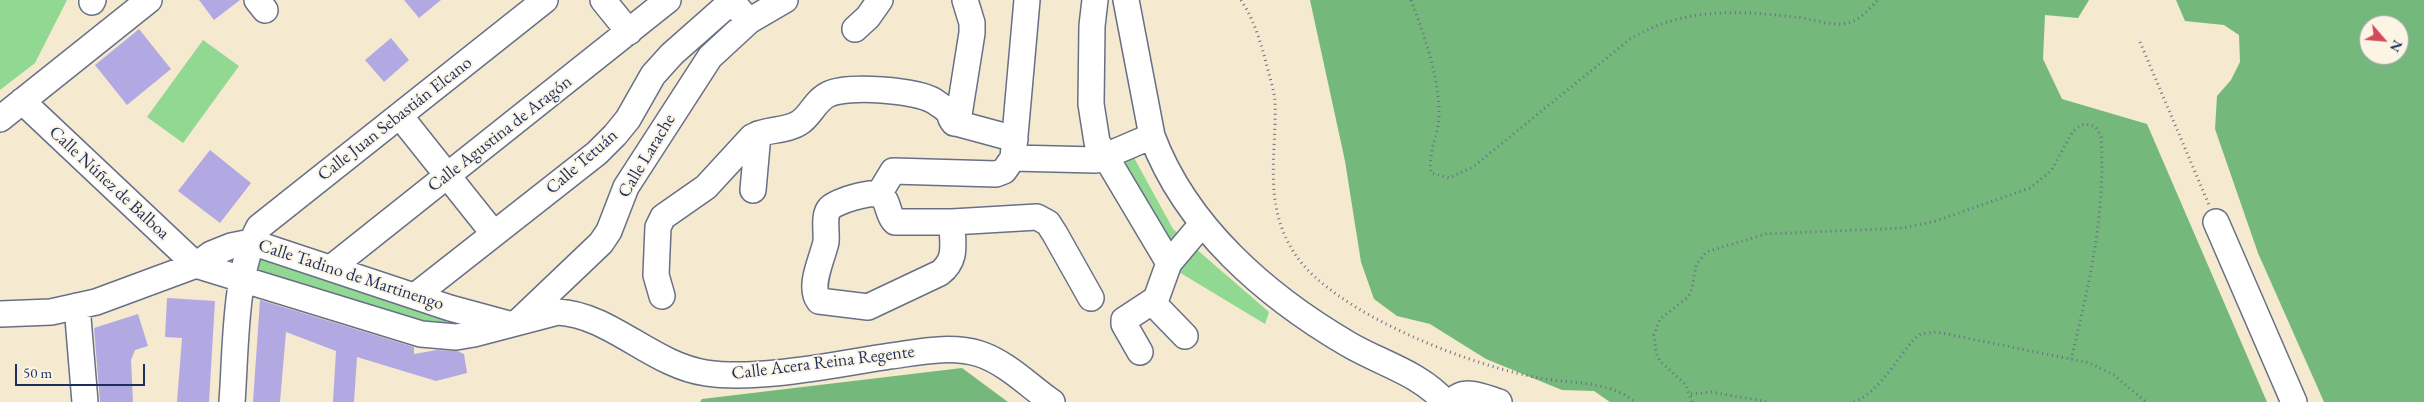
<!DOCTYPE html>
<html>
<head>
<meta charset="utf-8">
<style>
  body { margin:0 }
  #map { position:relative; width:2424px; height:402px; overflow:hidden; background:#f5e9cf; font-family:"EB Garamond",serif }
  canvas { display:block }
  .north { position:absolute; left:2359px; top:15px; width:50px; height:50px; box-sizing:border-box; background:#fcf5e5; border:1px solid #a2a6af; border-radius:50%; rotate:117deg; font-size:14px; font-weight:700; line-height:20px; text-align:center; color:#1b2f5e }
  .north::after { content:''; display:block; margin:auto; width:18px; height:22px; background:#d1495b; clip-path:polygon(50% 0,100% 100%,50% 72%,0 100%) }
  .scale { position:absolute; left:15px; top:364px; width:130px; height:22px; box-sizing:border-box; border:2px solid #1b2f5e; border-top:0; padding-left:6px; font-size:15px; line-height:18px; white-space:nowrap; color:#1b2f5e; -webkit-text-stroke:4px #fcf5e5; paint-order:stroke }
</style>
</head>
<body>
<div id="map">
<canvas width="2424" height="402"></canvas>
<div class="north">N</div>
<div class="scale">50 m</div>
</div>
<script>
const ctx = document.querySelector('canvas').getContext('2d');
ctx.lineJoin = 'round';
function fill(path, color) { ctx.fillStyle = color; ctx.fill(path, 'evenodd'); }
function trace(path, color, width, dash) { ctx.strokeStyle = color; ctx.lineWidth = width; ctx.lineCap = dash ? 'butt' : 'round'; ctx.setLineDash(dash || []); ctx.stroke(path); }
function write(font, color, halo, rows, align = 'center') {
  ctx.font = font + ' "EB Garamond",serif'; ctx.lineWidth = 4; ctx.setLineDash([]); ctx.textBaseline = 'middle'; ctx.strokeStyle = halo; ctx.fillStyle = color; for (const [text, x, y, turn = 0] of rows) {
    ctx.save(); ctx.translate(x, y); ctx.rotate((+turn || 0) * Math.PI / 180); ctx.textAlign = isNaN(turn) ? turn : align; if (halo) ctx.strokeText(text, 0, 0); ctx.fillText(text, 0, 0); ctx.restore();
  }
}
const green = new Path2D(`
  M0,0H67L35,63L0,90Z
  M203,40L239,66L183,143L147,117Z
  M1132,154L1173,229L1269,312L1265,324L1159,260L1099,171Z
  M262,253L447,320L443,327L437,329L256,272Z`);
const forest = new Path2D(`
  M1310,0H2089L2078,18L2045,15L2043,59L2062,99L2147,124L2267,402H1610L1594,391L1562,390L1486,359L1430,324L1397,316L1374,299L1361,262L1345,161Z
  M2176,0H2424V402H2324L2258,253L2215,129L2217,96L2231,80L2240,62L2239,35L2224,25L2185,21ZM2369,25H2399V55H2369Z
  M962,368L1008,402H700L702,399Z`);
const building = new Path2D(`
  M199,0H240L214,20Z
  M404,0H441L419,18Z
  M139,29L171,69L127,105L95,65Z
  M391,38L409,60L384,82L365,60Z
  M210,150L251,183L220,223L178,191Z
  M167,298L215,301L209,402H177L182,338L165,337Z
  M260,300L414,347V354L437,350L457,351L464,354L467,373L436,381L357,357L354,402H333L336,351L286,332L280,402H253Z
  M138,314L148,346L135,350L131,360L133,402H100L94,328Z`);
const path = new Path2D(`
  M1241,0C1256,23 1262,47 1269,74C1271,82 1274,91 1275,100C1277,154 1262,204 1295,254C1334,314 1476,368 1545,379C1576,384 1609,381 1635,402
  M1411,0C1425,38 1439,75 1439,116C1438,137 1428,151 1431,173L1449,178L1473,167L1630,39C1682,8 1736,10 1794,17C1810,18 1832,27 1848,23C1860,20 1869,9 1878,0
  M2140,42L2209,205
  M1691,394L1711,392L1769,402
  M1692,402L1686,385L1660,361L1656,353L1654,335L1660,319L1688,297L1692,289L1696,265L1706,252L1766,234L1903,228L1936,221L2030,188L2051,171L2073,131L2081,125L2086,124L2096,127L2101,137C2106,213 2089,286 2071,359
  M1854,402C1880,391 1896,360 1914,339L1921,334L1937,332L2090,363L2114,375L2146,402`);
const minor = new Path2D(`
  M257,0L265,10
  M603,0L629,32
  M1095,0L1092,26L1091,104L1097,142L1169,263
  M1126,0L1152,136C1186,227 1266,296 1348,344C1380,363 1420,373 1445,402
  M92,2L93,0
  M855,29L868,17L880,0
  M22,101L196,265L421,334L456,337L474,334L558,312C611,315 652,365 706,373C759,381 837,364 890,356C920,352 951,345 980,354C1007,363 1029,386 1052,402
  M400,116L494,234
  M0,119L149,0
  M956,123L1015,139
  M1013,158L1027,0
  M753,190L758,134
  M879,194L893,171L996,174L1004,171L1013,158L1096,160L1152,136
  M952,222H895C886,214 890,198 877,194C871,191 834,202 830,208C823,215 827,232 826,242C822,260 808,286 819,301L868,307L940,273C958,259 952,243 952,222L1037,217L1048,223L1055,234L1091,298
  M2216,222L2294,402
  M331,268L668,0
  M415,296L597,153L615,135L628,119L653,75L672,54L723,9L728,6L735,5L749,21
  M662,296L656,275L658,227L663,217L706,187L752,137C767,128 785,132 799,123C811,116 815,100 829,94C848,85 916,90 934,101C938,104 946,108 949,113C951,117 950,119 954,123L958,121L972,33V23L965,0
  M1152,302L1185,336
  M77,306L85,402
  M0,314L51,312L96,302L196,265L211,254L231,246L251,242L450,308L509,324
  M518,322L601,243L609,231L626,187L710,57L749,21L785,0
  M1140,352L1124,324V320L1156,299L1169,263L1202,224
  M232,402C236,349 234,273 259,227L545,0
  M1452,402C1464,387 1483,397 1499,402`);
const streetNames = [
  ["Calle Juan Sebastián Elcano",395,119,-38],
  ["Calle Agustina de Aragón",500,134,-38],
  ["Calle Larache",647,156,-59],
  ["Calle Tetuán",582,162,-41],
  ["Calle Núñez de Balboa",109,183,43],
  ["Calle Tadino de Martinengo",351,275,18],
  ["Calle Acera Reina Regente",823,363,-7]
];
fill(green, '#91d892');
fill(forest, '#74b87c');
fill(building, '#b3a9e2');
trace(minor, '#677086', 28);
trace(path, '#677086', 3, [1, 4]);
trace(minor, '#fff', 25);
write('18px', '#1b2f5e', '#fcf5e5', streetNames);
</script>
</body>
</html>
